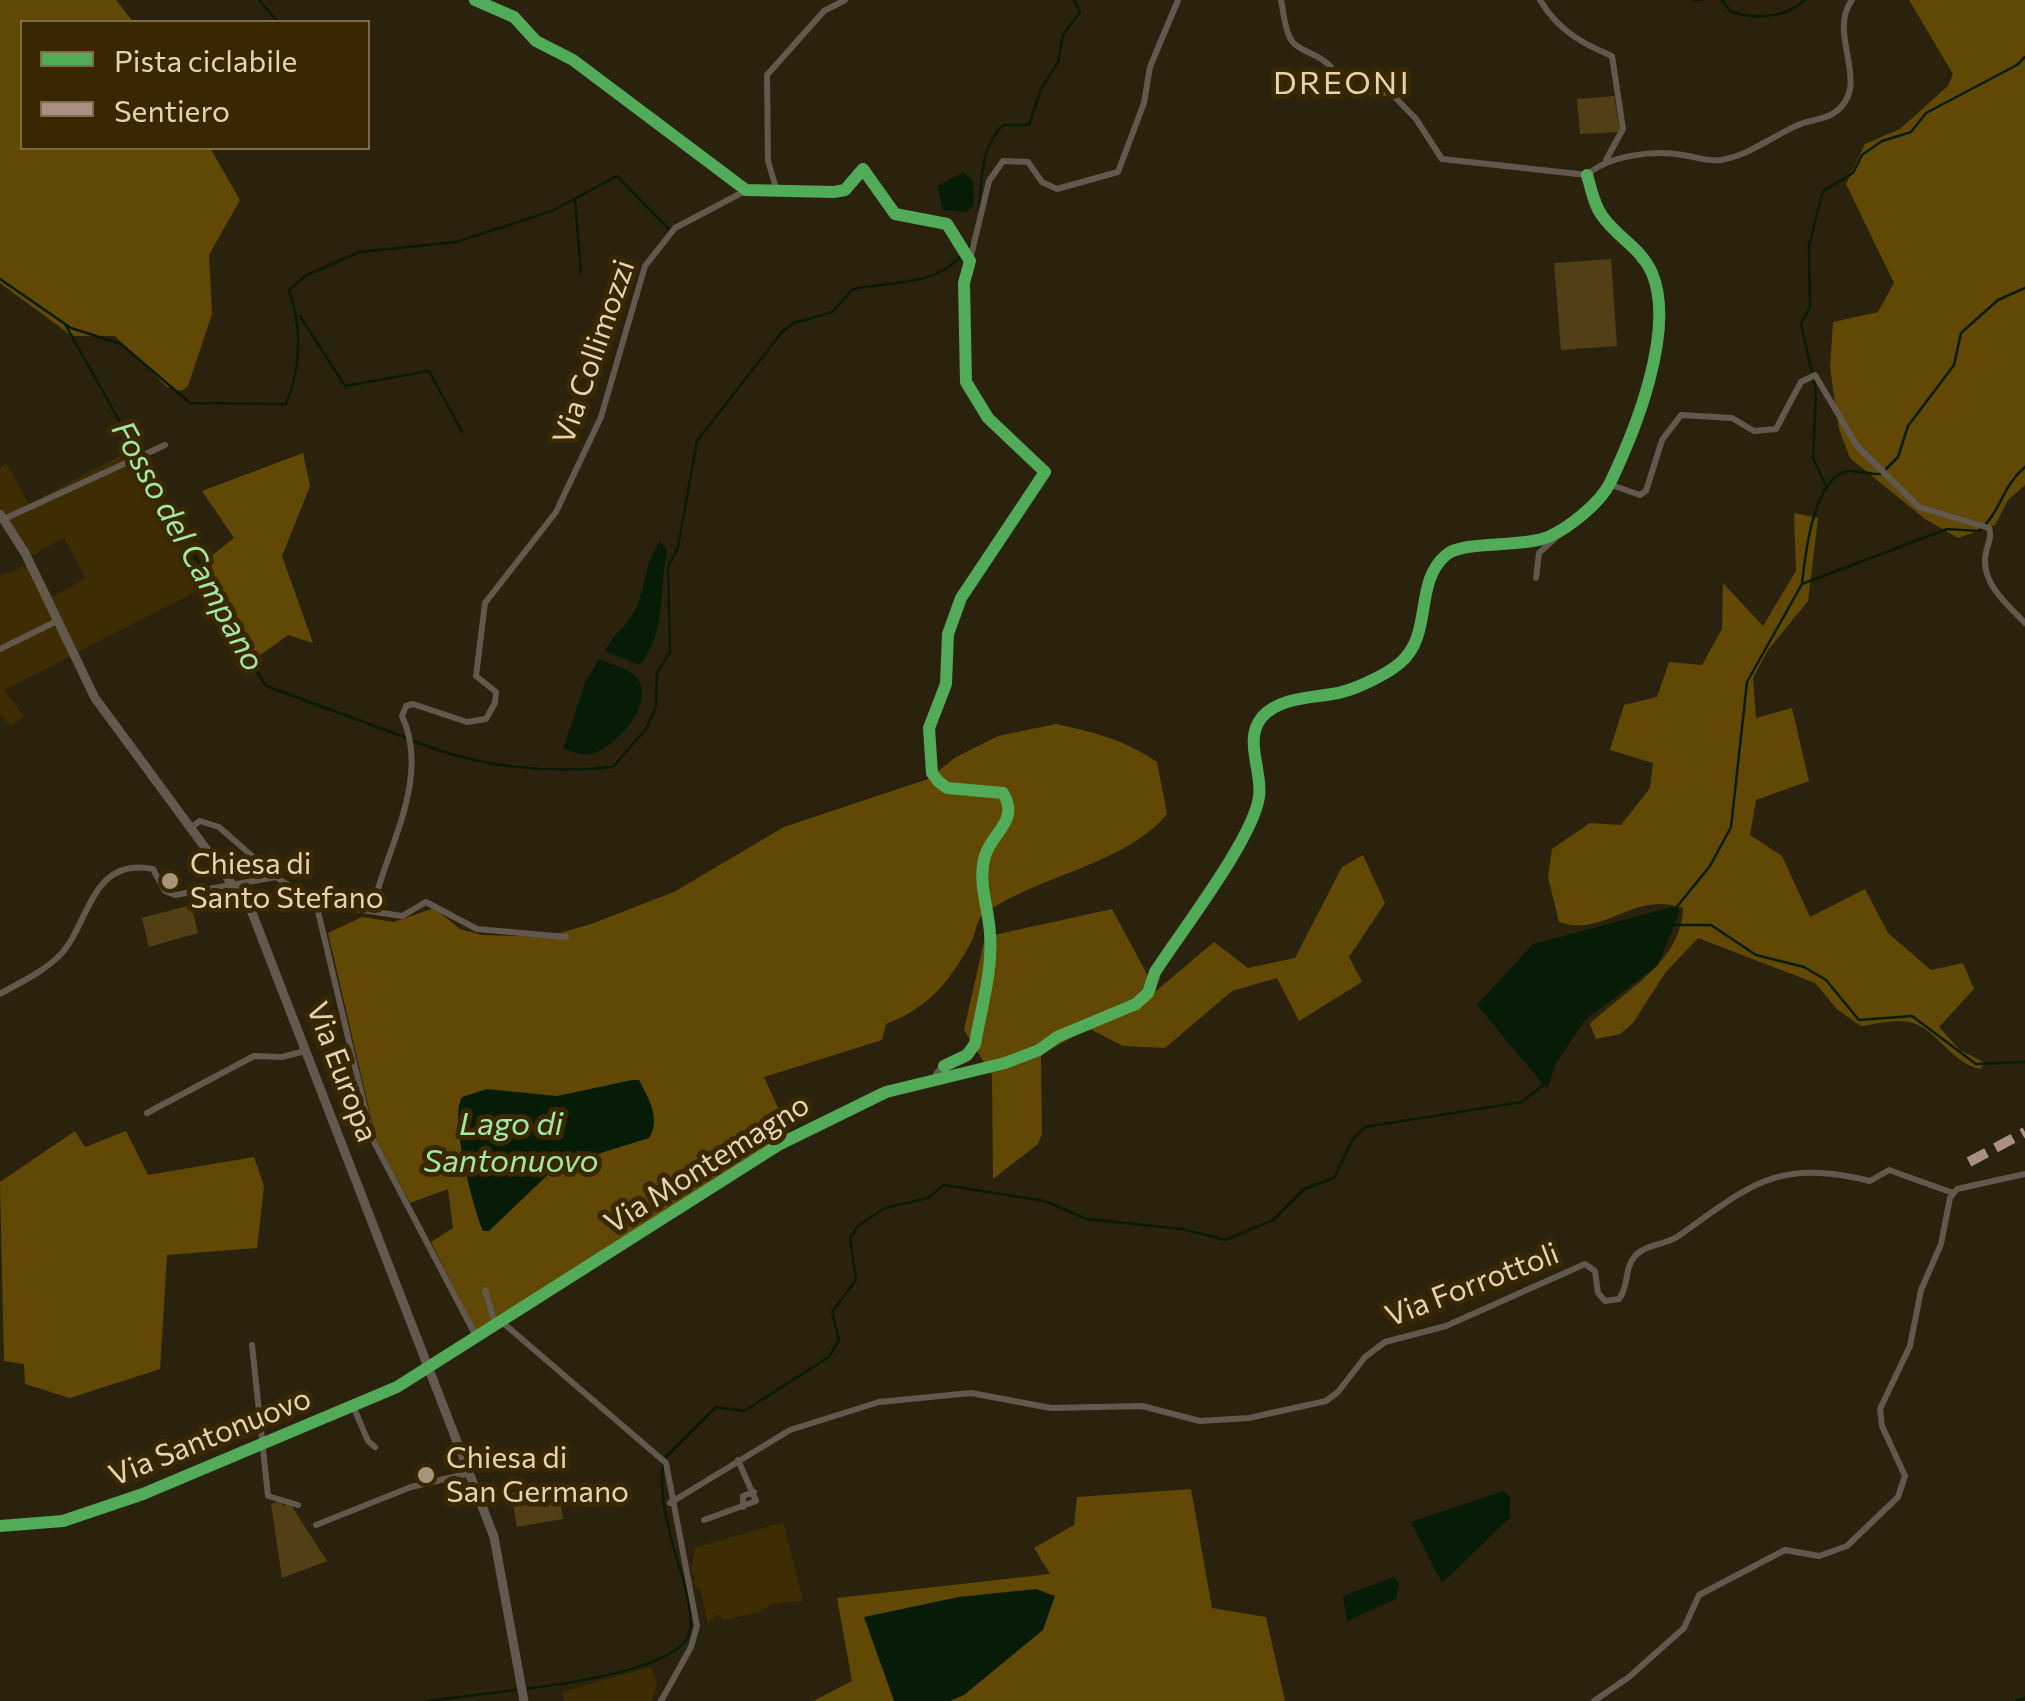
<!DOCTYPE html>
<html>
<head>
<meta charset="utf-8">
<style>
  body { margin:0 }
  #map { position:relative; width:2025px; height:1701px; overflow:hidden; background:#2b220d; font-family:Commissioner,sans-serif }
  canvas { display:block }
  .legend { position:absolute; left:20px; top:20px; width:350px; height:130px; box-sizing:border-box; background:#382700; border:2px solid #7d6c46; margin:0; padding:12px 18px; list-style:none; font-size:30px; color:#e5d4b0 }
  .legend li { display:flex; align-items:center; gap:20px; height:50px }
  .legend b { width:50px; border:2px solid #7d6c46 }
</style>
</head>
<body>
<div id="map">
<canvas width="2025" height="1701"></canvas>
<ul class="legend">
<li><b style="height:12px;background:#51ab58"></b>Pista ciclabile</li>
<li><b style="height:12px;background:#ac8f84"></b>Sentiero</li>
</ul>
</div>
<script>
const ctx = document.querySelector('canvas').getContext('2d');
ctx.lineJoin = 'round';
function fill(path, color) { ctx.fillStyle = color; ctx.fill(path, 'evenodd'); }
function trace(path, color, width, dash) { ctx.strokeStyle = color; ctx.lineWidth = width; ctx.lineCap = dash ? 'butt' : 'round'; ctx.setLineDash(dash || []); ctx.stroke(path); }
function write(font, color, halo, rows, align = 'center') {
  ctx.font = font + ' Commissioner,sans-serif'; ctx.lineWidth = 10; ctx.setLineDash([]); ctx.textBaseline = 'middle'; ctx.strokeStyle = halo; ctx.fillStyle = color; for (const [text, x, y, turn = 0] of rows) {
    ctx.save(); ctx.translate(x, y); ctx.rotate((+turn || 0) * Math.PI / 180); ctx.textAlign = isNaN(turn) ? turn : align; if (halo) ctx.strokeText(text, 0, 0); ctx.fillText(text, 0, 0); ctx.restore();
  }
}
const built = new Path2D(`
  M131,450L207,586L4,690L24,716L11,727L0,714V576L34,562L53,597L86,578L64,538L31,556L0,506V468L6,463L29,504Z
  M783,1522L803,1601L771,1604L760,1612L724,1620L718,1614L708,1624L701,1592L692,1582L696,1577L691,1573L695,1548Z
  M650,1667L657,1683L652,1701H564L562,1692Z`);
const green = new Path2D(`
  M1614,96L1620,132L1580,134L1577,99Z
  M1611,259L1617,346L1561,350L1554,263Z
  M191,905L198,933L149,947L142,918Z
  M557,1483L563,1519L517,1527L511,1493Z
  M280,1501L283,1506L289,1502L327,1561L282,1578L271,1504Z`);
const forest = new Path2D(`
  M0,0H116L133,22H22V148H210L240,200L209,255L212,314L188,386L181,391L167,387L115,336H72L0,283Z
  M1909,0H2025V485L2008,500L1995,525L1958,538L1925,519L1850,458L1839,429L1830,368L1833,322L1878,312L1894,283L1846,184L1865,144L1900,129L1948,86L1953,74Z
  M303,453L310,486L282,556L313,643L288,635L256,658L221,611L205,561L234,538L202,491Z
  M1794,513L1818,518L1808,601L1768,650L1753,678L1756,718L1792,708L1809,781L1756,800L1750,835L1782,856L1810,917L1865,889L1888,933L1931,970L1963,963L1974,989L1939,1027L1960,1050L1985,1063L1980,1069C1951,1062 1941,1035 1916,1024C1900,1017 1878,1024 1861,1026L1838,1010L1815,983L1698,938L1665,973L1633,1023L1620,1034L1596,1039L1590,1024C1625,990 1682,962 1683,908C1634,890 1603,938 1559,922L1548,877L1552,849L1590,823L1621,825L1650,788L1653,763L1610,750L1624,705L1657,697L1669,662L1702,665L1722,629L1723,583L1763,626L1796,571Z
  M1056,724C1094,732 1125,740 1157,762L1167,814C1126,864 1042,874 985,913C976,919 977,930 972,940C952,979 929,1008 886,1024L882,1040L764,1077L784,1121L782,1136L477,1333L431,1242L453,1228L448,1189L410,1203L376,1139L328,933L362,917L394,922L434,908L460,929L482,935L546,937L591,924L674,892L784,827L928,779L956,757L998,736Z
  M1363,855L1385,903L1349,957L1362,982L1299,1021L1277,978L1232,991L1165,1048L1123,1046L1088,1028L1041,1055L1042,1134L1038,1144L993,1179L992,1075L964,1030L985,937L1112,909L1156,991L1214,942L1248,968L1295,958L1342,867Z
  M126,1131L148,1175L254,1157L264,1186L257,1248L167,1255L160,1369L70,1398L25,1384L24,1364L4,1361L0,1182L75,1131L85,1147Z
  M1191,1489L1212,1608L1266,1617L1285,1701H813L852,1681L837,1598L1050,1574L1034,1548L1074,1525L1077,1497Z`);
const water = new Path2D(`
  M964,172L973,182L974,204L967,212L943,210L937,186Z
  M660,541L667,550C659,589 667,634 639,665L605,651C612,635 627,626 634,612C646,589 644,563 660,541Z
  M599,659C610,664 628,668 636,677C659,701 613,753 586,755C580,755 569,750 563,749L585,683Z
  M1672,907L1680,911L1658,965L1585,1020L1556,1063L1547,1089L1477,1005L1533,944Z
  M632,1080H639C649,1098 661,1120 649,1138L556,1167L489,1231H483C473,1206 449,1118 462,1097L487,1089L557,1096Z
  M1503,1491L1510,1497V1518L1442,1583L1411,1522Z
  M1394,1577L1399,1584L1396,1599L1347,1621L1343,1596Z
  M1036,1589L1055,1596L1043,1630L964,1695L950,1701H894L864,1617L959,1597Z`);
const stream = new Path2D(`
  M259,0L278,22
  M1693,0H1701
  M1722,0L1730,11C1754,20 1786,18 1805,0
  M575,200L581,273
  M979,209C982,177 980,149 1003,125H1029L1041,89L1058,62L1063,35L1080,12L1074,0
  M0,279L71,328L121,344L190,403L286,404C302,365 302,328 289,290L305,276L359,252L456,242L552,211L617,176L669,229
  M300,316L345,386L429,371L462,432
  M65,324L204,572L226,622L266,686L407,738
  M1886,469L1898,457L1908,426L1954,365L1961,333L1998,300L2025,288
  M1827,488L1813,458L1816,390L1801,324L1810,307L1809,245L1823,191L1853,173L1862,155L1882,141L1911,132L1926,113L2017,65L2025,57
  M1802,584C1805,556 1813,477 1848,471C1858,470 1871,475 1880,474
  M414,741C476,767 547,774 613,767L646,729L656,707L657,673L670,652L668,567L678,547L697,441L782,332L794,323L832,312L853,289C897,280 941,288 970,245
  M1675,909L1710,866L1731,827L1747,682L1802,584L1947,529L1979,531C2001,512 2002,486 2025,467
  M1674,925H1711L1756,955L1804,967L1826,980L1859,1020L1912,1016L1976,1064L2025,1062
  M666,1457L716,1407L744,1411L829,1357L839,1340L832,1312L856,1280L850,1238L859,1225L885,1208L928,1198L944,1185L1045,1201L1086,1219L1182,1229L1225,1240L1273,1220L1304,1189L1334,1178L1353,1139L1365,1127L1522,1102L1543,1085
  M524,1689C558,1685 679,1669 689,1634C696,1608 678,1567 672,1542C666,1518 659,1489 663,1465
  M428,1701L516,1690
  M2016,1701L2025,1698`);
const minor = new Path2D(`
  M475,0L514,17L536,41L573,60L746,190L834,192L845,190L863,169L895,214L947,224L970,261L964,283L966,382L988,418L1045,472L961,598L948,634L946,684L929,728L932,773L938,781L947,788L1003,793C1020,821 992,832 985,856C977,882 989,909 990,934C993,971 981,1008 975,1044C967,1062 944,1058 935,1076
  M1281,0C1284,13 1285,39 1297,46C1310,55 1319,54 1331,67L1321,80L1348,91L1391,93L1416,119L1442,159L1587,175
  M1540,0C1558,30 1581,43 1612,56L1623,129L1606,160
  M1587,175C1609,155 1654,150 1683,155C1696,157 1707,162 1721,160C1750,155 1771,137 1798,125C1808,120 1824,120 1834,113C1874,86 1826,35 1852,0
  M777,191L768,161L767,75L824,11L845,0
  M970,260L989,181L1003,161L1028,162L1042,182L1057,189L1118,172L1144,103L1150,67L1178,0
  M1609,484L1640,495L1646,491L1662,440L1681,415L1732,418L1754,431L1776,429L1801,382L1815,375L1857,446L1919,507L1989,528C1993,540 1985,547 1985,560C1984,586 2009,606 2025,623
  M4,519L165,445
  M1536,578L1539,553L1562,532
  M0,649L57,621
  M190,828L200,821L219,827L276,877L316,903L402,916L426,902L477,929L566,937
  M316,903L372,1138L477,1338
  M372,910C387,847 431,778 402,716L406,706L413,704L467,722L486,719L495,703L496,692L476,676L485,603L556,512L601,417L645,266L675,228L745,191
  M0,994C19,983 43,972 59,956C90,925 90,856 153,869L165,891L175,895L276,877
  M147,1113L254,1056L282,1057L305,1051
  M485,1290L496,1326
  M502,1322L666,1463L697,1626L691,1647L661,1701
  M252,1345L268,1496L298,1505
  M353,1406L368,1441L375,1447
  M670,1503L790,1430L879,1402L971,1393L1051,1408L1142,1406L1200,1421L1249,1418L1326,1401L1338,1392L1365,1357L1385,1342L1446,1326L1585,1264L1595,1271L1598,1293L1605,1301L1619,1299C1629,1287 1624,1268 1635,1256C1644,1245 1664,1245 1677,1237C1751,1185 1775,1158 1870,1181L1889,1170L1953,1193
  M743,1507V1496L754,1492
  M704,1520L756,1501L738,1460
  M316,1525L411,1487L470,1473
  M0,1526L63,1521L143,1494L397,1387L780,1144L886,1092L1005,1063L1039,1050L1057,1037L1136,1004L1148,993L1155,972C1180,933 1253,839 1259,797C1263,771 1243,740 1262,717C1279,698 1309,698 1332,694C1351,692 1386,675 1400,663C1434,634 1413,583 1446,555C1463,540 1521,548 1548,537C1569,528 1600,503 1610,483C1635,431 1676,330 1652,273C1641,248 1618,238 1603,217C1594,206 1591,188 1587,175
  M1594,1701L1629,1677L1684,1628L1699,1595L1785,1550L1819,1556L1847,1546L1898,1497L1905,1476L1882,1426L1880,1409L1910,1346L1921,1290L1941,1244L1950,1198L1957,1189L2025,1174`);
const secondary = new Path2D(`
  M0,514L25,553L95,698L251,910L494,1537L524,1701`);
const quiet = new Path2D(`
  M1969,1162L2025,1132`);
const cycleway = new Path2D(`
  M475,0L514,17L536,41L573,60L746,190L834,192L845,190L863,169L895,214L947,224L970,261L964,283L966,382L988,418L1045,472L961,598L948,634L946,684L929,728L932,773L938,781L947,788L1003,793C1020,821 992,832 985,856C977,882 989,909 990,934C993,971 981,1008 975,1044L967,1055L944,1066
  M0,1526L63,1521L143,1494L397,1387L780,1144L886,1092L1005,1063L1039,1050L1057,1037L1136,1004L1148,993L1155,972C1180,933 1253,839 1259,797C1263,771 1243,740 1262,717C1279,698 1309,698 1332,694C1351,692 1386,675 1400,663C1434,634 1413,583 1446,555C1463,540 1521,548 1548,537C1569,528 1600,503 1610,483C1635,431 1676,330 1652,273C1641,248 1618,238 1603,217C1594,206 1591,188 1587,175`);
const markers = [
  [170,881,10,"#a49677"],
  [426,1475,10,"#a49677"]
];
const streetNames = [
  ["Via Collimozzi",594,352,-71],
  ["Via Europa",342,1072,69],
  ["Via Montemagno",707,1164,-32],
  ["Via Forrottoli",1472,1285,-21],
  ["Via Santonuovo",210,1437,-22]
];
const poiNames = [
  ["Chiesa di",190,864],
  ["Santo Stefano",190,898],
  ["Chiesa di",446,1458],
  ["San Germano",446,1492]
];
const neighbourhoodNames = [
  ["DREONI",1342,83]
];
const waterNames = [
  ["Fosso del Campano",188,546,61],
  ["Lago di",511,1124],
  ["Santonuovo",511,1161]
];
fill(built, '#3e2c02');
fill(green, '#523f15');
fill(forest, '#614905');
fill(water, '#071c06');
trace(stream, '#071c06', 2.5);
trace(minor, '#62584e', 6);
trace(secondary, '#64594e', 9);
trace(quiet, '#ac8f84', 10, [20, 10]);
trace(cycleway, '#51ab58', 12);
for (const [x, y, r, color] of markers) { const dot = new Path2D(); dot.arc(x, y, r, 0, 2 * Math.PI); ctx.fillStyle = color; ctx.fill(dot); trace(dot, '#382700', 4); }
write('30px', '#e5d4b0', '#382700', streetNames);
write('30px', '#e5d4b0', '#382700', poiNames, 'left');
ctx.letterSpacing = '2.5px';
write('32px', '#e5d4b0', '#382700', neighbourhoodNames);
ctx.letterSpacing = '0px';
write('italic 32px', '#a1e8a3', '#382700', waterNames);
</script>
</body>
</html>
